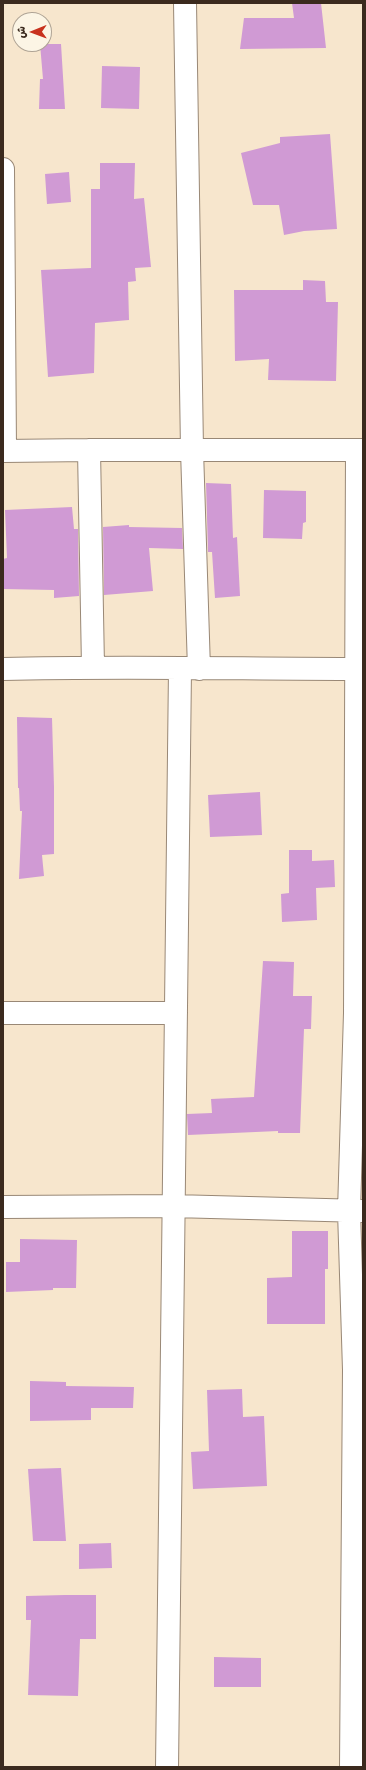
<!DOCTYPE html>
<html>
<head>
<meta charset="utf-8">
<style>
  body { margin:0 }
  #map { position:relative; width:366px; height:1770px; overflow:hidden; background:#f7e6cd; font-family:Caveat,"Playpen Sans Arabic",sans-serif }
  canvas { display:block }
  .frame { position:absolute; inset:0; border:4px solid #3b2a1e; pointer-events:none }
  .north { position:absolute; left:12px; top:12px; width:40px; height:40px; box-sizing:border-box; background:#fcf5e5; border:1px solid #afa495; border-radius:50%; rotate:269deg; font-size:11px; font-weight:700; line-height:16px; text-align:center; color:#3b2a1e }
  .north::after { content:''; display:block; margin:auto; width:14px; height:18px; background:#c8321e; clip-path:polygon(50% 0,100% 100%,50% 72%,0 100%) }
</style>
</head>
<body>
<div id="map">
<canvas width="366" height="1770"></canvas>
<div class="frame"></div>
<div class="north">ش</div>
</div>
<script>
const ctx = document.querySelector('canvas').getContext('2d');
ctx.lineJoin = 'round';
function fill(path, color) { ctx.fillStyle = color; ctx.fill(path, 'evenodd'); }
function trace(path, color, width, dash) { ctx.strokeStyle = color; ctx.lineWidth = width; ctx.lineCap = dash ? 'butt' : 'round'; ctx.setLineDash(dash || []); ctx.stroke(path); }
const building = new Path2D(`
  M292,3H321L326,48L240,49L244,18H294Z
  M40,44H61L65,109H39L40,79H43Z
  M102,66L140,67L139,109L101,108Z
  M330,134L337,229L304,231L284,235L279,205H253L241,153L280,143V137Z
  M100,163H135L134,199L144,198L151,267L135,268L136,281L128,282L129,320L95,323L94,373L48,377L41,270L91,268V189H100Z
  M69,172L71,202L47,204L45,174Z
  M303,280L325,281L326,302H338L336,381L268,380L269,359L235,361L234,290H303Z
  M206,483L231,484L233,538L237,537L240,596L215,598L212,552H208Z
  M264,490L306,491V522L303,523L302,539L263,538Z
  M72,507L74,529H78L79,596L54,598V590L3,589V559L7,558L5,510Z
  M129,525V527L182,528L183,549L149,548L153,591L104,595L103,527Z
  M17,717L52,718L54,787V854L42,855L44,876L19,879L22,811H20L19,788H18Z
  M260,792L262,835L210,837L208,795Z
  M289,850H312V861L334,860L335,887L316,888L317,920L282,922L281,894L289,893Z
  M263,961L294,962L293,996H312L311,1029H304L300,1133H278V1131L188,1135L187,1114L212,1113L211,1099L254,1097Z
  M292,1231H328V1269H325V1324H267V1278L292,1277Z
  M20,1239L77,1240L76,1288H53V1290L6,1292V1262H20Z
  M30,1381L66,1382V1386L134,1387L133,1408H91V1420L30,1421Z
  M242,1389L243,1417L264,1416L267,1486L193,1489L191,1452L209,1451L207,1390Z
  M61,1468L66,1541H33L28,1469Z
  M111,1543L112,1568L79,1569V1544Z
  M65,1595H96V1639H80L78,1696L28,1695L31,1620H26V1596Z
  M214,1657L261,1658V1687H214Z`);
const street = new Path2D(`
  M185,3L192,450L199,669
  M3,169L5,451
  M89,450L93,667
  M3,451L89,450H363
  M3,669C123,666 243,669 363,669
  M3,1013H176
  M3,1207L173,1206L363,1211
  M167,1767L180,669
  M351,1767L354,1370L349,1211L355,1013L357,450`);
fill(building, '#d09ad4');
trace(street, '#998876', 24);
trace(street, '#fff', 22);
</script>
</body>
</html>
